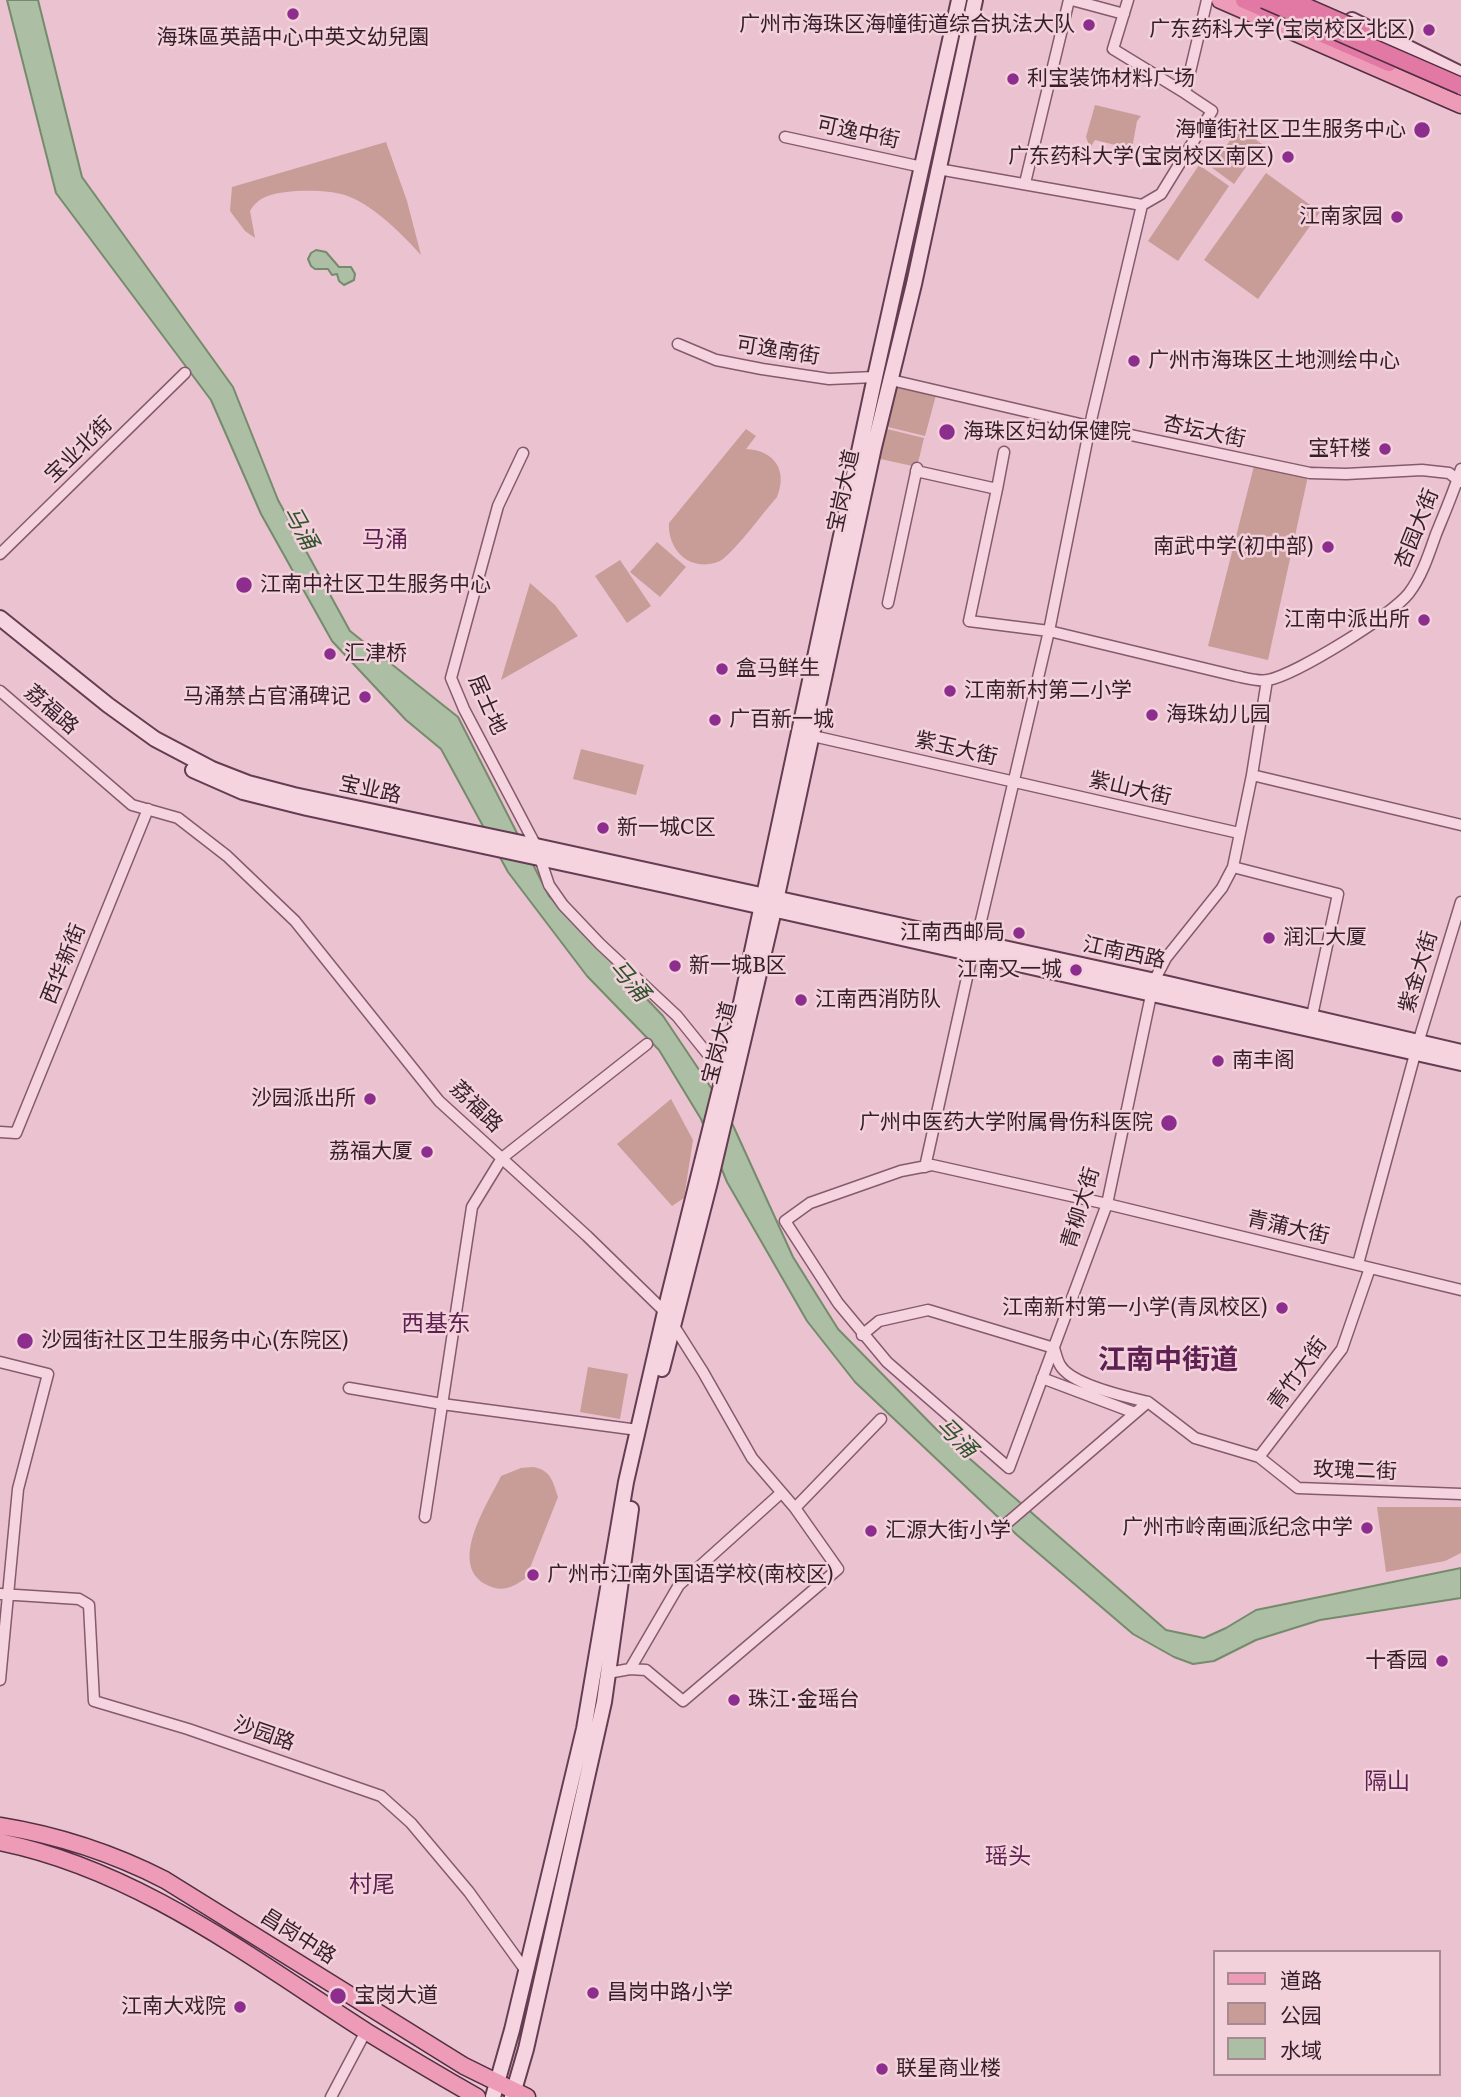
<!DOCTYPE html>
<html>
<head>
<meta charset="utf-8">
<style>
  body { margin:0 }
  #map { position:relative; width:1461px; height:2097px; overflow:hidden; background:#ebc2cf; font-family:Literata,"Noto Sans SC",serif }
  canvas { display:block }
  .legend { position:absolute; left:1213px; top:1950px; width:228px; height:126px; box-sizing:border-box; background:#f3d1db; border:2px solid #a78994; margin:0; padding:9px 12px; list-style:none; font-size:21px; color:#341e2a }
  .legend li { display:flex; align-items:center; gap:14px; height:35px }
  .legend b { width:35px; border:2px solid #a78994 }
</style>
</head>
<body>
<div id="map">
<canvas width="1461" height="2097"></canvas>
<ul class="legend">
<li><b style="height:9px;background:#ed9bb6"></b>道路</li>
<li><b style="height:19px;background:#c89c97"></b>公园</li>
<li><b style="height:19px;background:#acbea4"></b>水域</li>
</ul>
</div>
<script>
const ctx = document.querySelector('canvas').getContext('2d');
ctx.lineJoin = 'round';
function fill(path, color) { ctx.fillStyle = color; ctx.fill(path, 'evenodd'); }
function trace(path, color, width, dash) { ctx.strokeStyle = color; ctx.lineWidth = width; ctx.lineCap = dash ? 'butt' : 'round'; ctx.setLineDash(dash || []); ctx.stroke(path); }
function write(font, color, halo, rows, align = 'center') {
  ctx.font = font + ' Literata,"Noto Sans SC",serif'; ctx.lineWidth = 5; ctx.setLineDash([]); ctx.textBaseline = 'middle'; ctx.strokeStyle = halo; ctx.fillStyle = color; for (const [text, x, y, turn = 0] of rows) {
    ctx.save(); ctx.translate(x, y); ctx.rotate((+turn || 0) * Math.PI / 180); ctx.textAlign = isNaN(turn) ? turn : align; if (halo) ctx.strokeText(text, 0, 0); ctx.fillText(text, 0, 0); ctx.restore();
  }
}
const green = new Path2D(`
  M1095,105L1141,116L1137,121L1132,149L1095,140L1090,148L1086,137Z
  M1239,128L1262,144L1234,184L1211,167Z
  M386,142L407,201L421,255C403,235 375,207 350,197C334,190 304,190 286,192C271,194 258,197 250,211L255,238L245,231L230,211L232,187Z
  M1199,165L1229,186L1178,261L1148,241Z
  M1266,173L1320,212L1258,299L1204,260Z
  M894,385L936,395L925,436L884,426Z
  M883,428L924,438L917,467L876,458Z
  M746,429L756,436L746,449C774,450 788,470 777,497C763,513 739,546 723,559C712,567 693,566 683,557C673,549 668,535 669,523Z
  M1254,466L1308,476L1268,660L1208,646Z
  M657,542L686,567L660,597L630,572Z
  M620,560L651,606L627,623L595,576Z
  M530,583L555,605L578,636L501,680Z
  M581,749L644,765L636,795L573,779Z
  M671,1099L693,1140L684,1198L672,1206L617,1144Z
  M588,1367L628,1374L620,1419L580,1412Z
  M533,1467C551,1470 553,1482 558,1497L526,1578C512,1588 501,1593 485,1584C448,1563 488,1503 501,1476L521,1468Z
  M1377,1507H1461V1553L1445,1561L1386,1572Z`);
const water = new Path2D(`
  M7,0H38L82,177L233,387L278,500L350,631L458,717L549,896L663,1016L726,1110L793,1257L838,1329L938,1431L1166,1630L1204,1638L1226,1628L1256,1610L1461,1568V1598L1320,1620L1256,1640L1214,1661L1193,1664L1174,1657L1133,1634L1017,1535L855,1382L807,1321L727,1182L701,1119L659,1050L587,976L508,872L441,749L406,720L332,641L261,514L211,400L56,193Z
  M316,250L326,252L339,267H351L355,274L354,280L344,285L339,281L337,274L332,275L328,269H315L311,266L308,259L311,253Z`);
const minor = new Path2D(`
  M1072,0L1124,14
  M1128,0L1113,49L1185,93
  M785,137L922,167
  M938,169L1142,205L1161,194L1212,111L1185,93L1207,0
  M1025,183L1069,0
  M678,344L716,360L762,369L829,379L875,377
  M891,380L1093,427L1310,473L1346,474L1422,470L1449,473L1461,482
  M523,453L498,506L451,678L464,709L536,846L549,885L563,905L600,944L677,1016L723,1073
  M916,471L997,489L1004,452
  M997,489L969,621L1049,631L1236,676C1246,678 1258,682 1268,680C1297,674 1391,616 1409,593C1422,576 1429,554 1436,534C1445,512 1454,491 1461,469
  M0,554L185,373
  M888,603L917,468
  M1267,680L1252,775L1233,867L1222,888L1166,958L1154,981L1107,1204L1009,1468L887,1362L838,1303L785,1221L810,1203L901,1171L932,1165L1107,1204L1461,1290
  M0,691L132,805L178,818L227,856L295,921L439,1101L587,1236L665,1312L703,1372L752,1458L795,1508L881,1419
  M813,736L1239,833
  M1252,775L1461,825
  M1233,867L1338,894L1312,1016
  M976,942L1049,631L1092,416L1142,205
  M0,1132L16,1133L148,809
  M925,1167L972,955
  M1358,1264L1418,1043L1461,902
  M862,1335L879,1321L928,1310L1054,1348
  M1054,1348C1056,1354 1057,1360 1060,1365C1071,1385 1126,1397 1148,1402
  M0,1362L48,1374L18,1489L0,1680
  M1042,1378L1135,1413
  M349,1388L442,1404L638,1430
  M1259,1457L1342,1349L1370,1268
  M425,1517L472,1207L502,1158L647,1044
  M999,1530L1148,1402L1195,1438L1259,1457L1298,1488L1461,1494
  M0,1594L79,1599L89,1605L94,1701L188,1729L381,1796L411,1823L469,1892L526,1971
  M630,1669L646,1670L683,1701L838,1569L795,1508
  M608,1673L630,1669L679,1585L781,1493
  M331,2097L366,2031`);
const secondary = new Path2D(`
  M1352,20L1461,74
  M0,618L108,705L155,739L212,769L248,783L294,795L536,846L1169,984L1461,1052
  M193,770L243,792L307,808L669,886L1461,1063
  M662,1369L710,1182L774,910L874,447L914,284L975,0
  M493,2097L512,2030L584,1729L626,1482L668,1299L738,1017L875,377L959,0
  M512,2097L526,2049L604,1702L631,1509`);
const primary = new Path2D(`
  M1220,0L1461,105
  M0,1826C56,1835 114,1854 165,1880L464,2066L527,2097
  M0,1842C138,1870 251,1958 367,2032C403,2054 440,2076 477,2097`);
const trunk = new Path2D(`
  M1244,0L1389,63`);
const trunkBridge = new Path2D(`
  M1264,0L1461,86
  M1291,0L1362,31`);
const markers = [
  [293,14,7,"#8d2e8f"],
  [1089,25,7,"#8d2e8f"],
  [1429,30,7,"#8d2e8f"],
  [1013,79,7,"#8d2e8f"],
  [1422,130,9,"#8d2e8f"],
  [1288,157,7,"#8d2e8f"],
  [1397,217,7,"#8d2e8f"],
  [1134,361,7,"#8d2e8f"],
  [947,432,9,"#8d2e8f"],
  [1385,449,7,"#8d2e8f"],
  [1328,547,7,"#8d2e8f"],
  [244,585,9,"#8d2e8f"],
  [1424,620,7,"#8d2e8f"],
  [330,654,7,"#8d2e8f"],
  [722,669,7,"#8d2e8f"],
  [950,691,7,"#8d2e8f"],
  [365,697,7,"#8d2e8f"],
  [1152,715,7,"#8d2e8f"],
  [715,720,7,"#8d2e8f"],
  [603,828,7,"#8d2e8f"],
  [1019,933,7,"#8d2e8f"],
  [1269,938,7,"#8d2e8f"],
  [675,966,7,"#8d2e8f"],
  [1076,970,7,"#8d2e8f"],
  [801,1000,7,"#8d2e8f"],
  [1218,1061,7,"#8d2e8f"],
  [370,1099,7,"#8d2e8f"],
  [1169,1123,9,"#8d2e8f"],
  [427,1152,7,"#8d2e8f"],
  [1282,1308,7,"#8d2e8f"],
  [25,1341,9,"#8d2e8f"],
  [1367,1528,7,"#8d2e8f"],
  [871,1531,7,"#8d2e8f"],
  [533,1575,7,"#8d2e8f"],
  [1442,1661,7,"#8d2e8f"],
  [734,1700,7,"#8d2e8f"],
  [593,1993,7,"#8d2e8f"],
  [338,1996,9,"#8d2e8f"],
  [240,2007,7,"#8d2e8f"],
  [882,2069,7,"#8d2e8f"]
];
const poiNames = [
  ["广州市海珠区海幢街道综合执法大队",1075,25,"right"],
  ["广东药科大学(宝岗校区北区)",1415,30,"right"],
  ["海珠區英語中心中英文幼兒園",293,38,"center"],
  ["利宝装饰材料广场",1027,79],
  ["海幢街社区卫生服务中心",1406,130,"right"],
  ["广东药科大学(宝岗校区南区)",1274,157,"right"],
  ["江南家园",1383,217,"right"],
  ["广州市海珠区土地测绘中心",1148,361],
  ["海珠区妇幼保健院",963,432],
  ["宝轩楼",1371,449,"right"],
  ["南武中学(初中部)",1314,547,"right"],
  ["江南中社区卫生服务中心",260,585],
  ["江南中派出所",1410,620,"right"],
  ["汇津桥",344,654],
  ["盒马鲜生",736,669],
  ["江南新村第二小学",964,691],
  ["马涌禁占官涌碑记",351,697,"right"],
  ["海珠幼儿园",1166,715],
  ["广百新一城",729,720],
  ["新一城C区",617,828],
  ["江南西邮局",1005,933,"right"],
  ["润汇大厦",1283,938],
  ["新一城B区",689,966],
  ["江南又一城",1062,970,"right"],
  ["江南西消防队",815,1000],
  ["南丰阁",1232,1061],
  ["沙园派出所",356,1099,"right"],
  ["广州中医药大学附属骨伤科医院",1153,1123,"right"],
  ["荔福大厦",413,1152,"right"],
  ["江南新村第一小学(青凤校区)",1268,1308,"right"],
  ["沙园街社区卫生服务中心(东院区)",41,1341],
  ["广州市岭南画派纪念中学",1353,1528,"right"],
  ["汇源大街小学",885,1531],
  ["广州市江南外国语学校(南校区)",547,1575],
  ["十香园",1428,1661,"right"],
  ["珠江·金瑶台",748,1700],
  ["昌岗中路小学",607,1993],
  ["宝岗大道",354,1996],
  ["江南大戏院",226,2007,"right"],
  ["联星商业楼",896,2069]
];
const streetNames = [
  ["可逸中街",858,133,12],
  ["可逸南街",778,351,9],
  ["杏坛大街",1204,432,12],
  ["宝业北街",79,450,-44],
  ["宝岗大道",844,491,-78],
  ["杏园大街",1417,529,-68],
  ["居士地",487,705,66],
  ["荔福路",51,710,41],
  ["紫玉大街",956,749,13],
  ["紫山大街",1130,789,13],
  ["宝业路",370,790,12],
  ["江南西路",1124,953,12],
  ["西华新街",64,964,-68],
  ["紫金大街",1419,972,-73],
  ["宝岗大道",720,1043,-76],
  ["荔福路",476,1107,44],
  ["青柳大街",1081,1208,-73],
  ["青蒲大街",1288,1228,13],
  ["青竹大街",1298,1374,-54],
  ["玫瑰二街",1355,1471,2],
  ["沙园路",264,1734,19],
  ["昌岗中路",298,1937,32]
];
const waterNames = [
  ["马涌",300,528,61],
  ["马涌",629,981,49],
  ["马涌",956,1438,45]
];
const neighbourhoodNames = [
  ["马涌",385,540],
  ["西基东",436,1324],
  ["隔山",1387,1782],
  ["瑶头",1008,1857],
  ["村尾",372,1885]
];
const districtNames = [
  ["江南中街道",1168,1361]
];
fill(green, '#c89c97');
fill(water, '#acbea4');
trace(water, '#748b6c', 2);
trace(minor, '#845a6e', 13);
trace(secondary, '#653d52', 18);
trace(primary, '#512e42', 19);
trace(trunk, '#512e42', 19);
trace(minor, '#f6d4df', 10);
trace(secondary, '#f6d4df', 14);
trace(primary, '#ed9bb6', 16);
trace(trunk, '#e279a4', 16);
trace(trunkBridge, '#512e42', 19, []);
trace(trunkBridge, '#e279a4', 16);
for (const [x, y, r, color] of markers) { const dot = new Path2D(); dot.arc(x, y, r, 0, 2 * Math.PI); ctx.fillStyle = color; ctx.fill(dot); trace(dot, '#f3d1db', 2.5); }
write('21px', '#341e2a', '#f3d1db', poiNames, 'left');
write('21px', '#341e2a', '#f3d1db', streetNames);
write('italic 23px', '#31532e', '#f3d1db', waterNames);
write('23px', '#5e2052', '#f3d1db', neighbourhoodNames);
write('bold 28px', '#5e2052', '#f3d1db', districtNames);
</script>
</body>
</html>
